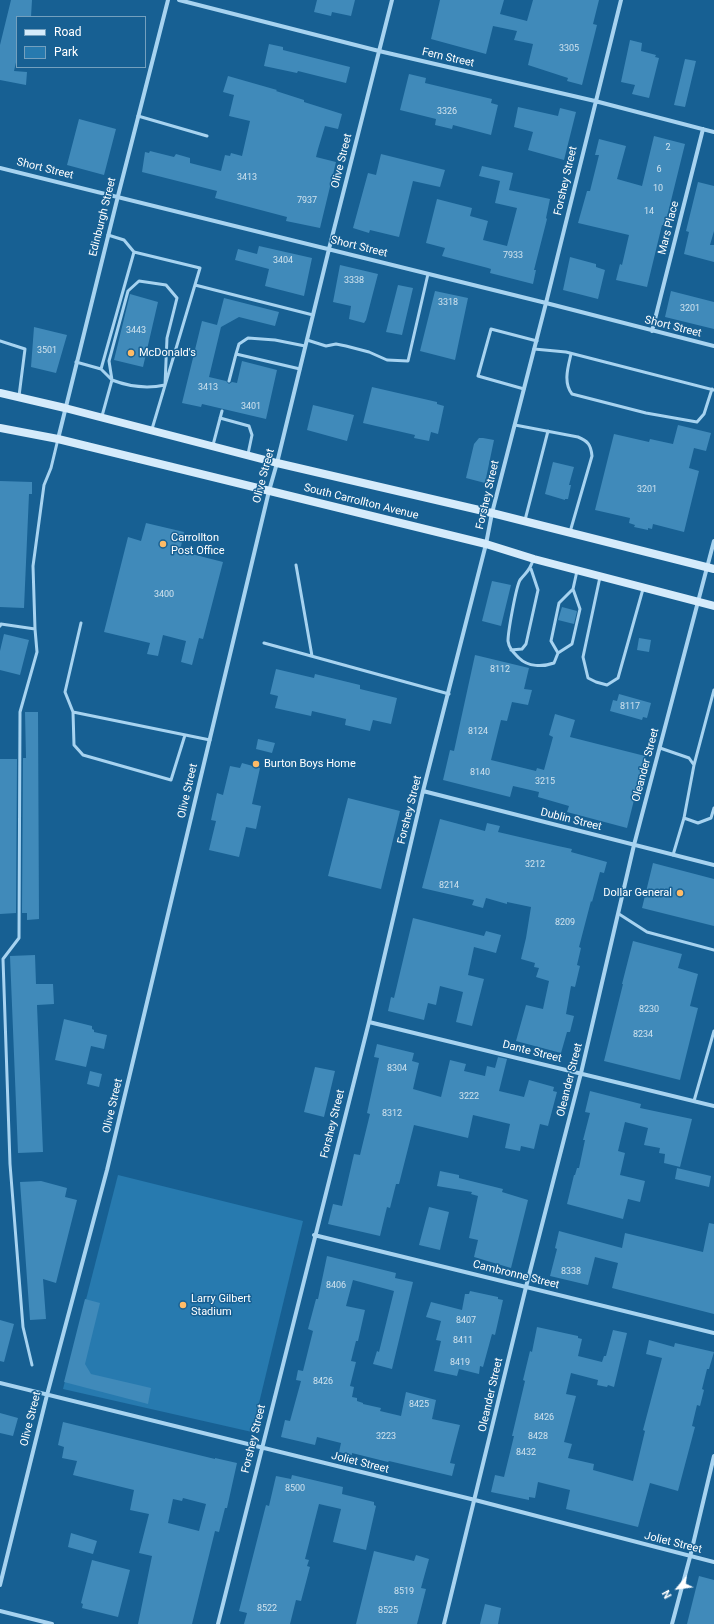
<!DOCTYPE html>
<html>
<head>
<meta charset="utf-8">
<style>
  body { margin:0 }
  #map { position:relative; width:714px; height:1624px; overflow:hidden; background:#176093; font-family:Roboto,sans-serif }
  canvas { display:block }
  .legend { position:absolute; left:16px; top:16px; width:130px; height:52px; box-sizing:border-box; background:#176093; border:1px solid #74a0be; margin:0; padding:5px 7px; list-style:none; font-size:12px; color:#fff }
  .legend li { display:flex; align-items:center; gap:8px; height:20px }
  .legend b { width:20px; border:1px solid #74a0be }
  .north { position:absolute; left:658px; top:1568px; width:40px; height:40px; -webkit-text-stroke:3px #176093; paint-order:stroke; rotate:241deg; font-size:11px; font-weight:700; line-height:16px; text-align:center; color:#fff }
  .north::after { content:''; display:block; margin:auto; width:14px; height:18px; background:#fff; clip-path:polygon(50% 0,100% 100%,50% 72%,0 100%) }
</style>
</head>
<body>
<div id="map">
<canvas width="714" height="1624"></canvas>
<ul class="legend">
<li><b style="height:5px;background:#d5ebfb"></b>Road</li>
<li><b style="height:11px;background:#277aaf"></b>Park</li>
</ul>
<div class="north">N</div>
</div>
<script>
const ctx = document.querySelector('canvas').getContext('2d');
ctx.lineJoin = 'round';
function fill(path, color) { ctx.fillStyle = color; ctx.fill(path, 'evenodd'); }
function trace(path, color, width, dash) { ctx.strokeStyle = color; ctx.lineWidth = width; ctx.lineCap = dash ? 'butt' : 'round'; ctx.setLineDash(dash || []); ctx.stroke(path); }
function write(font, color, halo, rows, align = 'center') {
  ctx.font = font + ' Roboto,sans-serif'; ctx.lineWidth = 3; ctx.setLineDash([]); ctx.textBaseline = 'middle'; ctx.strokeStyle = halo; ctx.fillStyle = color; for (const [text, x, y, turn = 0] of rows) {
    ctx.save(); ctx.translate(x, y); ctx.rotate((+turn || 0) * Math.PI / 180); ctx.textAlign = isNaN(turn) ? turn : align; if (halo) ctx.strokeText(text, 0, 0); ctx.fillText(text, 0, 0); ctx.restore();
  }
}
const green = new Path2D(`
  M118,1175L303,1221L252,1432L63,1389Z`);
const building = new Path2D(`
  M11,0H32L31,17H17V58L14,71L27,72L26,85L0,80V45Z
  M317,0H355L351,16L332,12L331,16L314,12Z
  M440,0H504L500,14L527,21L533,0H599L593,24L597,25L582,85L567,81L568,78L528,65L533,44L514,40L517,31L493,26L486,54L431,39Z
  M630,40L642,43L641,51L656,55L655,57L659,58L649,98L632,94L635,85L621,82Z
  M269,44L283,47V50L350,67L346,83L298,71L297,73L264,66Z
  M685,59L696,61L685,107L674,105Z
  M409,74L426,78L425,83L492,99L491,103L498,105L491,135L453,125L452,129L435,125L436,119L400,110Z
  M228,76L277,90L276,91L304,100V102L342,114L338,129L325,126L318,149L316,157L336,162L320,228L286,221L287,217L215,198L217,191L142,172L145,152L149,153L150,151L174,157L176,154L190,158V163L221,171L225,155L230,156L231,153L242,156L250,121L229,116L234,95L223,92Z
  M518,107L558,116L560,108L576,112L564,160L528,150L533,132L514,127Z
  M79,119L116,129L104,175L67,165Z
  M654,136L685,144L665,225H662L647,287L616,280L620,264L622,265L629,235L578,223L587,191H590L599,155H595L599,139L626,146L617,179L642,186Z
  M381,154L445,170L440,187L413,181L399,237L370,230L369,233L353,228L368,173L376,175Z
  M482,166L513,173L509,190L550,199L546,218L547,219L534,270H536L533,284L490,273L491,269L488,268L442,256L445,248L426,243L437,199L472,208L470,216L488,221L483,240L507,246L517,208L495,203L500,181L479,176Z
  M698,182L714,186V231L710,245H714V262L684,254L689,232L686,231Z
  M259,246L312,258L304,296L265,286L269,269L235,260L238,249L257,254Z
  M570,257L596,264V267L605,270L598,299L563,290Z
  M340,265L378,274L366,320L364,323L349,319L351,306L333,302Z
  M398,285L413,288L402,335L386,332Z
  M435,291L468,298L455,360L420,351Z
  M671,291L714,302V329L665,317Z
  M130,294L158,302L143,367L114,360Z
  M224,298L279,312L275,326L239,317L221,327L209,377L226,381L229,384L232,382L237,383L242,361L277,370L266,419L202,404L201,407L182,403L202,321L217,325Z
  M34,327L67,335L56,373L31,367Z
  M372,387L437,402V404L444,406L438,434L431,432L429,441L414,438L415,435L363,423Z
  M313,405L354,415L347,441L307,430Z
  M678,425L711,433L706,451L694,448L689,468L699,471L684,532L653,524L652,529L648,528V530L634,527L635,525L629,523L630,518L595,510L614,434L649,442L650,439L673,444Z
  M479,438H483L494,440L485,483L466,478L474,444Z
  M553,462L574,467L569,485H571L568,499H565V500L545,494Z
  M0,481L32,482V494H29L24,608L0,607Z
  M146,523L184,532L180,551L223,562L203,639L199,638L192,665L181,662L186,641L163,635L158,656L147,654L150,643L104,632L128,537L141,541Z
  M492,581L511,585L501,626L482,621Z
  M562,607L577,611L574,624L558,620Z
  M4,634L29,640L20,675L0,670V651Z
  M639,638L651,640L649,652L637,650Z
  M475,655L529,668L524,689L532,690L528,705L512,702L507,721L501,720L491,760L536,771L537,768L544,770L553,737L549,735L555,714L575,720L570,737L645,756L627,828L567,812L569,806L538,797L539,792L513,786L510,797L443,780L450,750L454,751Z
  M276,669L314,678L315,674L360,685V689L397,698L391,724L373,720L370,731L345,725L346,719L312,711L311,716L275,708L278,696L270,694Z
  M619,694L651,703L647,718L643,717L642,720L610,711L613,700L617,701Z
  M25,712H38L39,919L27,920V913H22L23,758H26Z
  M258,739L275,743L272,753L256,749Z
  M0,759H17L16,913L0,914Z
  M242,763L260,768L252,804L261,806L256,829L246,827L239,857L209,850L216,821L211,820L217,793L223,795L230,766L240,768Z
  M348,798L400,811L381,889L328,876Z
  M440,819L485,831L487,823L500,826L498,832L558,846L572,849L571,852L607,862L604,873L600,872L592,902L591,901L579,947L581,948L577,965L580,966L575,987L571,986L566,1014L574,1016L570,1032H567L561,1053L516,1041L526,1005L543,1009L549,981L536,977L539,968L534,967L535,963L521,959L526,938L531,907L507,902V904L486,898L483,908L472,905L474,900L422,888Z
  M653,863L714,879V926L642,908Z
  M413,918L484,936L486,931L501,935L496,953L474,947L468,975L484,979L472,1026L456,1022L463,992L440,986L436,1005L428,1003L424,1020L388,1011L391,997L394,998Z
  M633,941L682,954L678,968L698,974L690,1006L698,1008L680,1080L604,1061L623,984H622Z
  M35,955L36,984H53L54,1004L37,1005L43,1152L18,1153L10,956Z
  M64,1019L92,1026V1029L94,1030V1032L107,1035L104,1049L91,1046L86,1067L55,1060Z
  M377,1044L414,1053L412,1061L419,1063L413,1089L441,1097L450,1060L466,1064L464,1071L485,1076L487,1066L495,1068L498,1057L507,1059L499,1091L524,1097L529,1080L554,1087L553,1091L557,1092L548,1126L540,1124L534,1149L521,1146L520,1151L505,1148L510,1124L473,1115L468,1138L414,1125L399,1184H396L390,1208L387,1207L380,1236L328,1224L333,1204L342,1206L354,1154L360,1155L370,1114L367,1113L379,1058L374,1057Z
  M315,1067L335,1071L324,1117L304,1112Z
  M90,1071L102,1074L99,1087L87,1084Z
  M590,1091L641,1104L640,1108L692,1119L680,1167L664,1163L665,1154L659,1153L660,1148L644,1145L648,1128L625,1122L618,1151L625,1153L620,1175L645,1181L640,1202L628,1199L623,1219L567,1204L574,1175H575L577,1168H579L585,1140H583L590,1113L585,1112Z
  M677,1168L711,1176L709,1187L675,1179Z
  M440,1171L459,1175V1178L503,1189L502,1192L528,1200L511,1268L474,1257L478,1240L469,1238L478,1196L471,1194L472,1192L437,1186Z
  M41,1181L67,1188L65,1197L77,1200L56,1283L43,1279L46,1319L30,1320L20,1182Z
  M429,1207L449,1212L440,1250L419,1245Z
  M709,1223L714,1224V1314L612,1288L618,1263L595,1257L588,1285L550,1276L557,1249L555,1248L559,1231L622,1248L625,1233L703,1252Z
  M327,1256L396,1273L395,1278L413,1282L392,1369L373,1364L377,1351L379,1352L394,1291L353,1280L346,1306L365,1310L358,1341H356L351,1361L356,1362L350,1386L354,1387L352,1397L357,1398V1401L363,1403V1404L381,1408L380,1411L401,1416L406,1392L436,1400L432,1419L460,1425L450,1463L455,1464L452,1476L389,1461L388,1462L352,1453V1455L339,1452L341,1443L317,1437L315,1445L281,1437L285,1420L290,1421L301,1381L296,1380L298,1370L303,1371L313,1331L308,1329L316,1299H318Z
  M470,1291L498,1297V1299L503,1300L495,1335L492,1334L483,1367L480,1366L479,1374L459,1369L457,1376L434,1371L441,1341L436,1340L441,1321L426,1317L431,1302L462,1310L465,1294H469Z
  M85,1299L100,1303L85,1364L91,1374L151,1388L148,1404L64,1382Z
  M0,1320L14,1324L4,1362L0,1361Z
  M537,1327L578,1336V1338L582,1339L578,1356L602,1362L604,1356H606L613,1330L627,1333L614,1387L608,1385L607,1387L597,1385L598,1380L571,1373L566,1394L576,1396L564,1442L572,1444L568,1458L594,1464L593,1470L633,1481L645,1431L643,1430L662,1358L646,1354L649,1340L674,1347L675,1343L714,1352L709,1369H707L702,1389L704,1390L700,1406L697,1405L692,1426L695,1427L678,1491L650,1483L638,1527L566,1509L570,1490L538,1482L535,1498L529,1497V1500L491,1492L495,1475L504,1477L514,1436H512L525,1381L523,1380L530,1351L532,1352Z
  M0,1413L18,1418L13,1436L0,1433Z
  M63,1422L215,1459V1458L237,1463L227,1508H225L219,1532L215,1531L192,1624H138L152,1556L139,1553L149,1514L130,1510L134,1490L73,1475L77,1461L62,1458L64,1447L58,1445ZM183,1498L206,1504L199,1531L168,1523L173,1499L182,1501Z
  M292,1475L343,1487L342,1494L374,1502V1505L376,1506L366,1550L333,1542L341,1509L319,1504L305,1559L309,1560L307,1566L310,1567L301,1601L296,1600L290,1624H244L247,1613L239,1611L266,1505L269,1506L276,1476L291,1479Z
  M71,1533L97,1541L93,1554L68,1547Z
  M374,1551L414,1561L416,1555L429,1559L421,1588L426,1589L417,1624H356Z
  M92,1560L130,1570L118,1617L82,1608L83,1604L81,1603Z
  M699,1576L714,1580V1624H687Z
  M485,1604L501,1608L498,1624H480Z`);
const service = new Path2D(`
  M138,116L207,136
  M108,235L124,240L134,252
  M139,281L166,285L177,298L167,338L165,385C146,389 130,387 112,380L109,361L128,291Z
  M195,285L313,315
  M307,340L326,346L336,344L346,346L369,352L387,360L408,361L428,274
  M0,341L25,349L19,396
  M534,349L566,352L714,390
  M236,354L239,344L248,338L275,340L305,346
  M571,354C568,367 563,383 572,394L646,413L697,422L704,414L712,389
  M76,362L101,369
  M229,381L236,354L300,369
  M524,389L478,376L491,329L537,341
  M102,416L112,380L101,369L134,252L200,268L152,429
  M220,418L249,426L252,435L248,454
  M515,425L578,437C588,441 591,445 592,456L570,532
  M213,445L222,411
  M525,520L548,431
  M533,560C530,571 526,572 520,580C516,587 508,632 508,641C509,649 514,653 519,658C528,667 543,667 554,663L558,653L551,641L559,603L573,589
  M296,565L312,656
  M600,577L583,657L588,678L596,682L607,685L618,678L643,589
  M81,623L65,692L73,712L210,740
  M0,626L1,624L35,629L33,566L44,485L51,468L58,439
  M264,643L449,694
  M511,650L522,649L526,644L538,590L531,569
  M558,653L572,644L580,609L573,589L577,571
  M73,712L74,745L83,755L171,780L185,735
  M660,748L689,758L694,765L684,818L673,855
  M694,765L714,690
  M684,818L698,823L711,818L714,808
  M619,914L647,932L714,950
  M694,1101L714,1031
  M32,1365L23,1327L10,1164L3,959L19,938L20,712L37,652L35,629`);
const minor = new Path2D(`
  M179,0L379,51L595,101L714,132
  M0,168L546,303L714,346
  M652,331L703,129
  M58,439L118,196L168,0
  M423,791L714,865
  M369,1022L714,1106
  M314,1235L714,1333
  M0,1383L475,1500L714,1562
  M0,1585L47,1395L107,1170L269,491L277,463L329,249L392,0
  M0,1611L52,1624
  M218,1624L369,1022L423,791L486,544L492,513L546,303L621,0
  M444,1624L526,1287L581,1073L634,845L714,541
  M672,1624L690,1557L714,1456`);
const secondary = new Path2D(`
  M0,393L65,408L277,463L492,513L714,569
  M0,428L58,439L486,544L534,559L714,606`);
const markers = [
  [131,353,4,"#fb6"],
  [163,544,4,"#fb6"],
  [256,764,4,"#fb6"],
  [680,893,4,"#fb6"],
  [183,1305,4,"#fb6"]
];
const numberNames = [
  ["3305",569,49],
  ["3326",447,112],
  ["2",668,148],
  ["6",659,170],
  ["3413",247,178],
  ["10",658,189],
  ["7937",307,201],
  ["14",649,212],
  ["7933",513,256],
  ["3404",283,261],
  ["3338",354,281],
  ["3318",448,303],
  ["3201",690,309],
  ["3443",136,331],
  ["3501",47,351],
  ["3413",208,388],
  ["3401",251,407],
  ["3201",647,490],
  ["3400",164,595],
  ["8112",500,670],
  ["8117",630,707],
  ["8124",478,732],
  ["8140",480,773],
  ["3215",545,782],
  ["3212",535,865],
  ["8214",449,886],
  ["8209",565,923],
  ["8230",649,1010],
  ["8234",643,1035],
  ["8304",397,1069],
  ["3222",469,1097],
  ["8312",392,1114],
  ["8338",571,1272],
  ["8406",336,1286],
  ["8407",466,1321],
  ["8411",463,1341],
  ["8419",460,1363],
  ["8426",323,1382],
  ["8425",419,1405],
  ["8426",544,1418],
  ["3223",386,1437],
  ["8428",538,1437],
  ["8432",526,1453],
  ["8500",295,1489],
  ["8519",404,1592],
  ["8522",267,1609],
  ["8525",388,1611]
];
const streetNames = [
  ["Fern Street",448,58,13],
  ["Olive Street",342,161,-76],
  ["Short Street",45,169,14],
  ["Forshey Street",566,181,-77],
  ["Edinburgh Street",103,217,-76],
  ["Mars Place",669,228,-76],
  ["Short Street",359,247,14],
  ["Short Street",673,327,14],
  ["Olive Street",264,476,-75],
  ["Forshey Street",488,495,-77],
  ["South Carrollton Avenue",361,502,14],
  ["Oleander Street",646,765,-75],
  ["Olive Street",188,791,-77],
  ["Forshey Street",410,810,-76],
  ["Dublin Street",571,820,14],
  ["Dante Street",532,1052,14],
  ["Oleander Street",570,1080,-76],
  ["Olive Street",113,1106,-77],
  ["Forshey Street",333,1124,-76],
  ["Cambronne Street",516,1275,14],
  ["Oleander Street",491,1395,-77],
  ["Olive Street",31,1419,-76],
  ["Forshey Street",254,1439,-76],
  ["Joliet Street",360,1463,14],
  ["Joliet Street",673,1543,14]
];
const poiNames = [
  ["McDonald's",139,353],
  ["Carrollton",171,538],
  ["Post Office",171,551],
  ["Burton Boys Home",264,764],
  ["Dollar General",672,893,"right"],
  ["Larry Gilbert",191,1299],
  ["Stadium",191,1312]
];
fill(green, '#277aaf');
fill(building, '#408aba');
trace(service, '#a7d3f0', 3);
trace(minor, '#a7d3f0', 4);
trace(secondary, '#d5ebfb', 8);
for (const [x, y, r, color] of markers) { const dot = new Path2D(); dot.arc(x, y, r, 0, 2 * Math.PI); ctx.fillStyle = color; ctx.fill(dot); trace(dot, '#176093', 1.5); }
write('9px', '#cfe2ee', null, numberNames);
write('11px', '#fff', '#176093', streetNames);
write('11px', '#fff', '#176093', poiNames, 'left');
</script>
</body>
</html>
